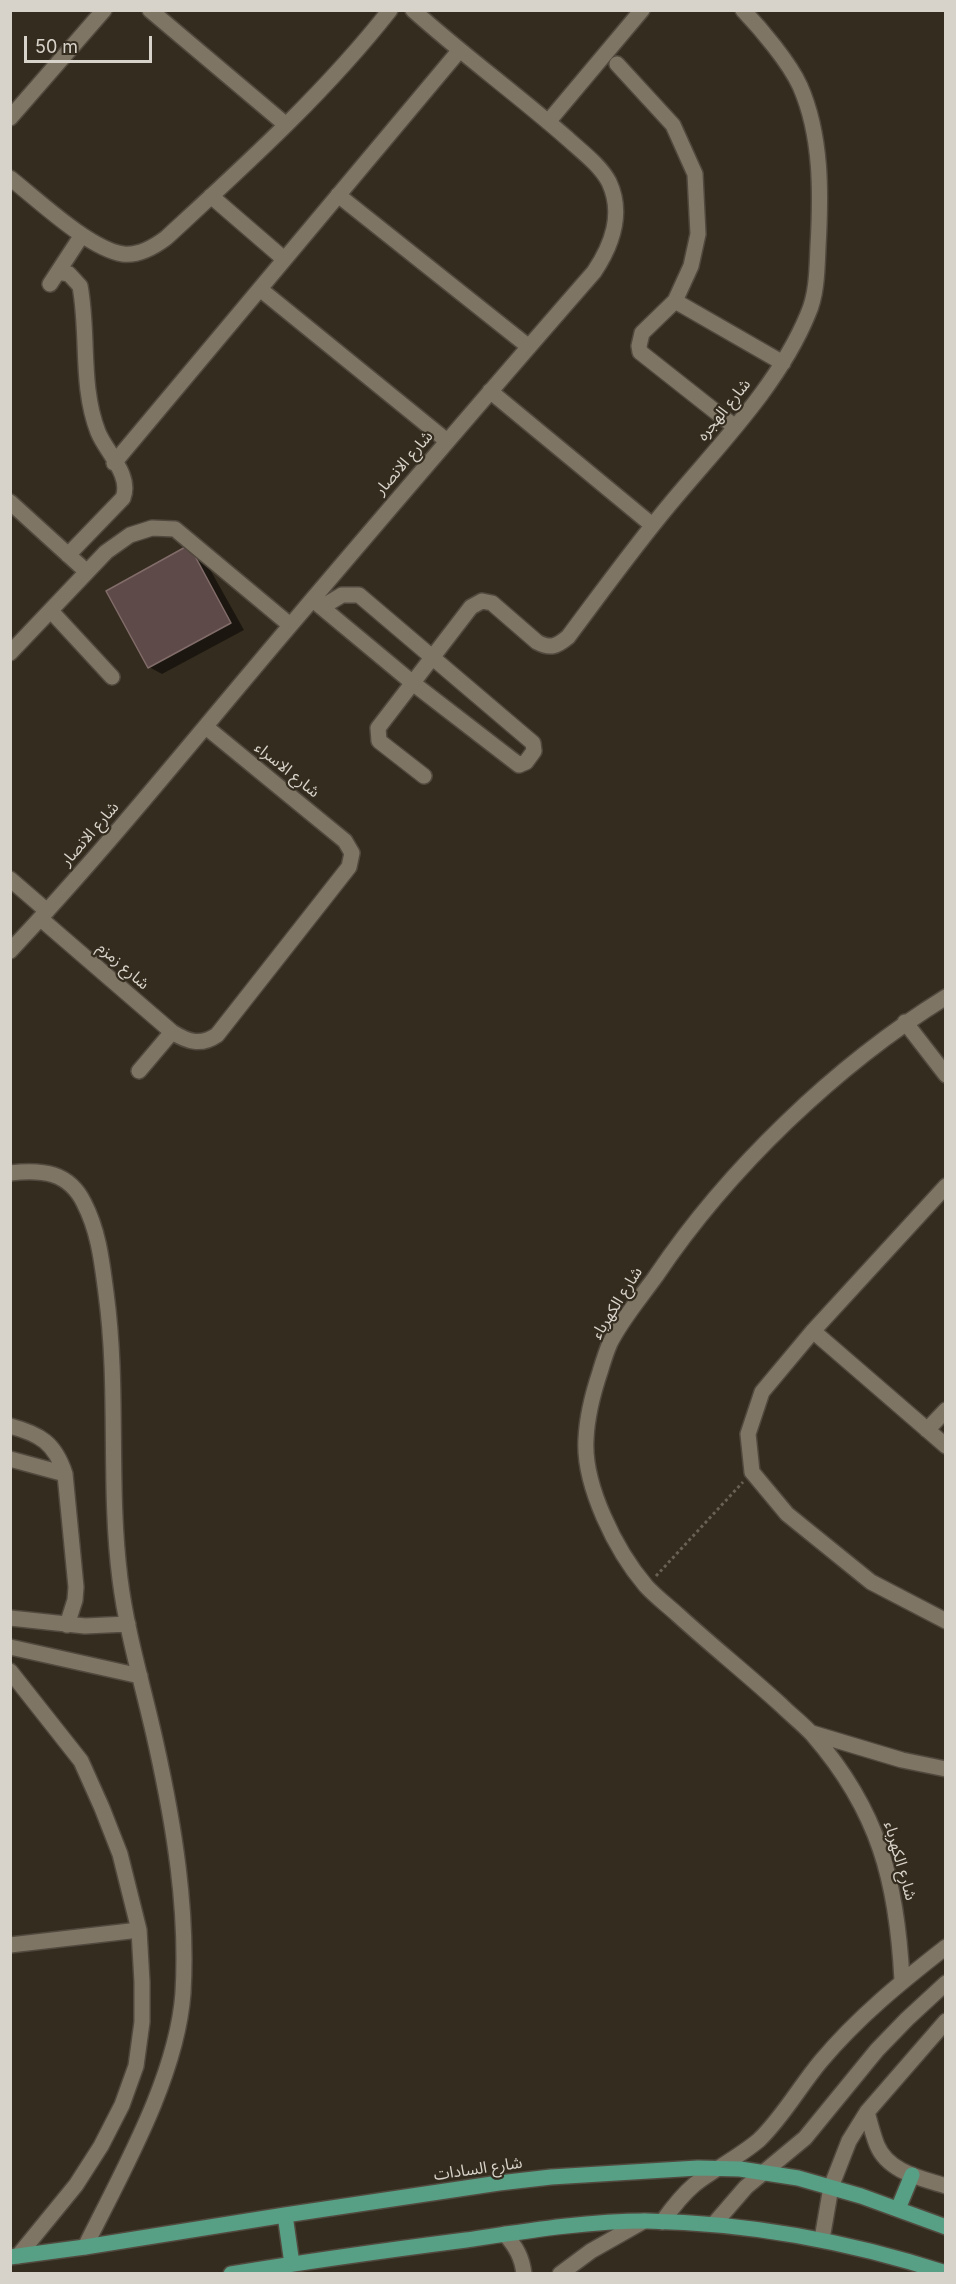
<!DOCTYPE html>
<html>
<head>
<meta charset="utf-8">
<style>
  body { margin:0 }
  #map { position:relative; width:956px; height:2284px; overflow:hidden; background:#342c1e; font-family:Inter,sans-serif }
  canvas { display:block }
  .frame { position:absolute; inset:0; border:12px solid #d8d3ca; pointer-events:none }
  .scale { position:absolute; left:24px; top:36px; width:128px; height:27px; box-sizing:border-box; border:3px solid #d8d3ca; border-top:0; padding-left:8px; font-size:18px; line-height:21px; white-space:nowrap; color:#d8d3ca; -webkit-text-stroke:4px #342c1e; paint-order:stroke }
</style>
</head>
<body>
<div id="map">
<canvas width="956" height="2284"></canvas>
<div class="frame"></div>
<div class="scale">50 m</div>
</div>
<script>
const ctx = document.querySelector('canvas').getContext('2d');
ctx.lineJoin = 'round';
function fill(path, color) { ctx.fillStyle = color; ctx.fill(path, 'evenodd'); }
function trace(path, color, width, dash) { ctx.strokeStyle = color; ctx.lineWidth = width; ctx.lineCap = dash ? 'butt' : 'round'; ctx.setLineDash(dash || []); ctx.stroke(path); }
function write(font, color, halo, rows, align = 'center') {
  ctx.font = font + ' Inter,"Noto Sans Arabic",sans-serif'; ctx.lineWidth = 4.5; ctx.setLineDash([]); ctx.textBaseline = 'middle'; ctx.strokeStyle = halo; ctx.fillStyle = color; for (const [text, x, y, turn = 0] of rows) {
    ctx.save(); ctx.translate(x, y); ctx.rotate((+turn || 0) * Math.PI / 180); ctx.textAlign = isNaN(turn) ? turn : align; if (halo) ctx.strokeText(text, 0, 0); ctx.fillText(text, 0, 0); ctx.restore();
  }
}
const shadow = new Path2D(`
  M189,547L202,555L244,630L162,674L149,667Z`);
const building = new Path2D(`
  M189,545L231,623L148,668L106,591Z`);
const path = new Path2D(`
  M656,1576L743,1482`);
const minor = new Path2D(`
  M150,10L285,124
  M617,64L673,125L695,174L698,234L691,266L675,301L642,333L639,346L640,352L735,427
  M10,118L104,10
  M548,122L642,10
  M10,178C37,199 89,249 123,254C139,256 154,247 166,238C244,166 324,94 390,10
  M338,195L529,347
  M211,196L284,259
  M58,272L69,274L80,286C89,334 80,386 98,432C106,452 132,475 123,498L68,555
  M50,284L82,235
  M260,289L447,441
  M675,301L783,363
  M490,391L652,525
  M114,463L459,51
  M10,502L87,572
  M313,600L414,684L519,765L526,762L534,751L533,743L359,595H342L322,607
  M51,611L112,677
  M10,653L106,552L130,535L152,528L175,529L290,625
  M424,776L379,741L378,728L471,607L482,601L492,603L537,642C550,649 556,647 568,637C601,593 634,547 670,504C718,446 779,385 808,314C817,294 817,269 818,247C821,194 822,136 800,86C789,62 761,29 743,10
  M10,879L47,911
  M41,919L172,1032C188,1042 201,1046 217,1035L349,867L352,853L345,841L206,727
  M10,951C108,847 197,735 289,627C390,508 491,390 594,272C612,245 624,214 609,182C600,165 582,152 568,139C518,95 463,55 413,10
  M905,1022L946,1075
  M139,1071L172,1032
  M10,1173C42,1169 69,1172 84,1203C99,1232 102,1263 106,1293C119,1388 108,1484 120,1579C127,1635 144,1689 156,1744C174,1825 188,1909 183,1993C177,2077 122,2172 85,2247
  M946,1186L813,1331L762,1392L748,1434L752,1472L787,1514L871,1582L946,1621
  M813,1331L946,1446
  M10,1426C40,1434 55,1443 65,1474L76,1587L75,1600L67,1625
  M927,1430L946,1410
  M10,1459L65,1474
  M10,1618L85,1626L128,1624
  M10,1647L140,1676
  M10,1671L81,1761L102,1808L120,1854L139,1930L142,1982V2022L136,2066L122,2105L101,2146L76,2185L18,2256
  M812,1733L902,1760L946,1769
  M10,1945L139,1930
  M902,1980C897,1882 879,1811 813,1735C803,1724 791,1715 781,1705C747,1674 712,1646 678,1615C667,1605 655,1596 646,1586C616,1551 583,1485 586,1439C587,1416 593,1393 600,1372C603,1362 606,1352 610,1343C622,1319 641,1297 656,1276C728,1169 836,1065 946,997
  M867,2112C870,2123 873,2135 877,2145C888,2172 921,2178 946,2186
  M662,2222C672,2208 682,2195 695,2184C716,2168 739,2157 759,2140C783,2117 800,2086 821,2061C858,2017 901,1982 946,1947
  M714,2224L746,2187L805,2138L877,2050L907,2019L946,1983
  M505,2234C516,2247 522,2257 524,2274
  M822,2239L831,2187L849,2141L867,2112L946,2021
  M560,2274L591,2251L644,2221`);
const major = new Path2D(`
  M898,2209L912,2175
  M285,2215L292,2264
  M10,2257L85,2247L285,2215L499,2183L551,2177L698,2168L740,2169L798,2178L861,2196L946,2227
  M231,2274C309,2261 388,2250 466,2240C526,2231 586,2221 647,2221C750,2223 848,2241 946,2273`);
const streetNames = [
  ["شارع الهجره",724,410,-51],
  ["شارع الانصار",404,463,-49],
  ["شارع الاسراء",287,770,39],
  ["شارع الانصار",90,834,-49],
  ["شارع زمزم",123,966,41],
  ["شارع الكهرباء",617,1303,-58],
  ["شارع الكهرباء",900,1861,74],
  ["شارع السادات",478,2169,-8]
];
fill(shadow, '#0007');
fill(building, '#5e4a48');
trace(building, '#816c6a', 1.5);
trace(minor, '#51493e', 18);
trace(major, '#51493e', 18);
trace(path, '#686154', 3, [3, 3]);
trace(minor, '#7f7565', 15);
trace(major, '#579f85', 15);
write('16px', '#d8d3ca', '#342c1e', streetNames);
</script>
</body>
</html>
